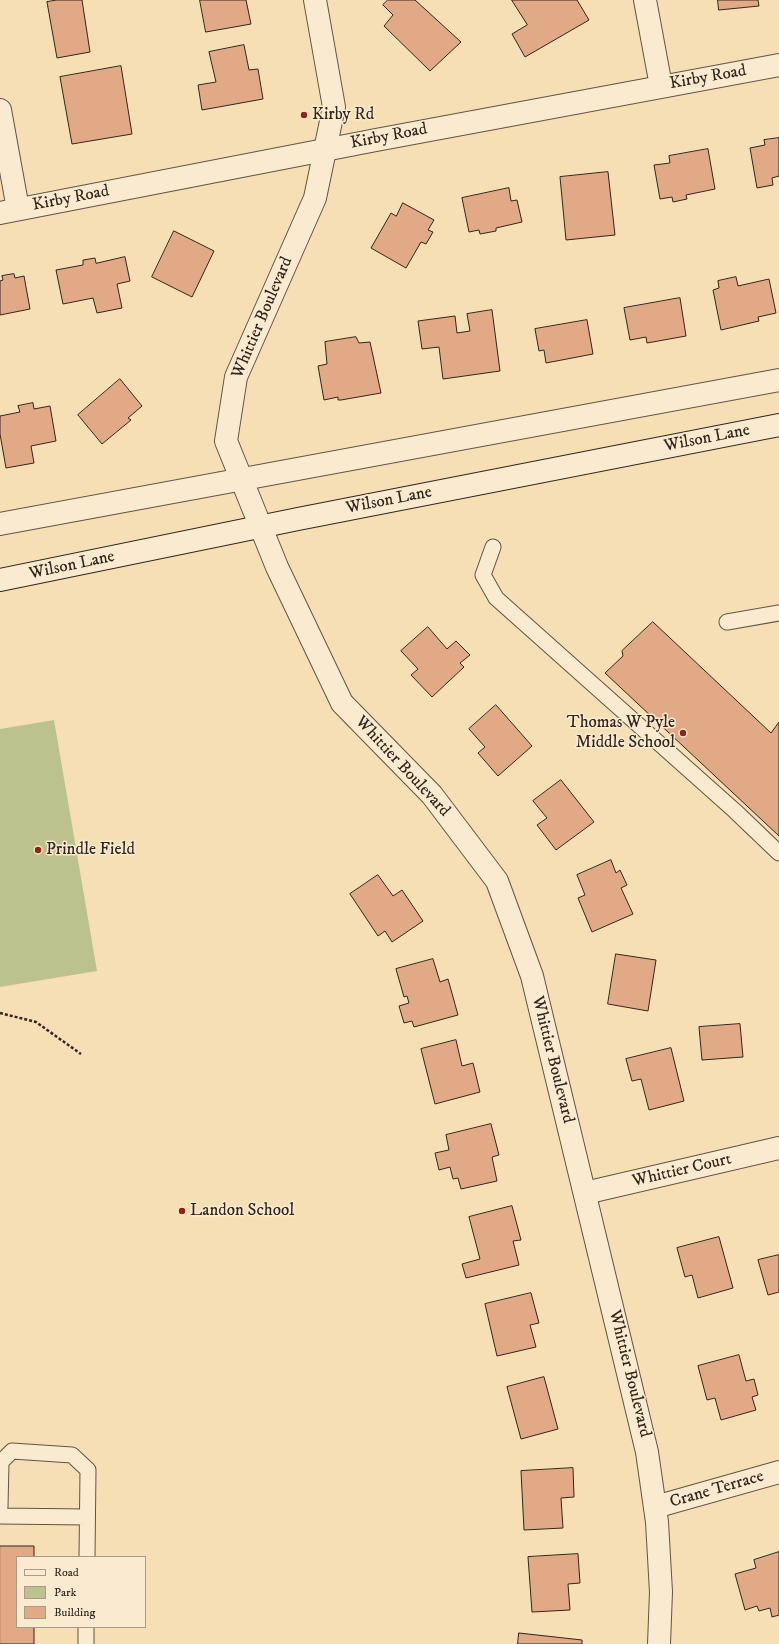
<!DOCTYPE html>
<html>
<head>
<meta charset="utf-8">
<style>
  body { margin:0 }
  #map { position:relative; width:779px; height:1644px; overflow:hidden; background:#f7dfb5; font-family:"IM FELL DW Pica",serif }
  canvas { display:block }
  .legend { position:absolute; left:16px; top:1556px; width:130px; height:72px; box-sizing:border-box; background:#faeacf; border:1px solid #aa9c88; margin:0; padding:5px 7px; list-style:none; font-size:12px; color:#31261e }
  .legend li { display:flex; align-items:center; gap:8px; height:20px }
  .legend b { width:20px; border:1px solid #aa9c88 }
</style>
</head>
<body>
<div id="map">
<canvas width="779" height="1644"></canvas>
<ul class="legend">
<li><b style="height:5px;background:#faeacf"></b>Road</li>
<li><b style="height:11px;background:#bcc28e"></b>Park</li>
<li><b style="height:11px;background:#e2a986"></b>Building</li>
</ul>
</div>
<script>
const ctx = document.querySelector('canvas').getContext('2d');
ctx.lineJoin = 'round';
function fill(path, color) { ctx.fillStyle = color; ctx.fill(path, 'evenodd'); }
function trace(path, color, width, dash) { ctx.strokeStyle = color; ctx.lineWidth = width; ctx.lineCap = dash ? 'butt' : 'round'; ctx.setLineDash(dash || []); ctx.stroke(path); }
function write(font, color, halo, rows, align = 'center') {
  ctx.font = font + ' "IM FELL DW Pica",serif'; ctx.lineWidth = 3; ctx.setLineDash([]); ctx.textBaseline = 'middle'; ctx.strokeStyle = halo; ctx.fillStyle = color; for (const [text, x, y, turn = 0] of rows) {
    ctx.save(); ctx.translate(x, y); ctx.rotate((+turn || 0) * Math.PI / 180); ctx.textAlign = isNaN(turn) ? turn : align; if (halo) ctx.strokeText(text, 0, 0); ctx.fillText(text, 0, 0); ctx.restore();
  }
}
const green = new Path2D(`
  M54,720L97,971L0,987V729Z`);
const building = new Path2D(`
  M57,0H82L90,52L57,58L47,2Z
  M200,0H246L251,24L206,32Z
  M388,0H415L461,42L430,71L384,26L393,15L383,5Z
  M512,0H577L589,20L525,57L512,34L527,25Z
  M718,0H758L759,6L719,10Z
  M244,45L249,70L258,69L263,99L202,110L198,85L216,82L209,52Z
  M121,66L132,134L72,144L60,77Z
  M779,138V176L772,178L773,185L757,188L750,148L765,145L764,140Z
  M708,149L715,189L686,195L687,199L673,202L672,197L660,199L654,165L670,163L669,156Z
  M608,172L615,235L566,240L560,177Z
  M509,188L511,201L517,200L522,222L496,228V231L480,234L479,230L469,232L462,198Z
  M403,203L434,220L428,230L433,232L426,244L421,242L406,268L371,248L391,213L396,216Z
  M174,231L214,251L192,297L152,277Z
  M125,257L130,281L117,284L122,308L97,313L93,298L63,304L56,270L83,265V260L95,258L96,263Z
  M14,274L15,278L24,276L30,309L0,315V281L3,280L2,276Z
  M736,277L738,286L769,279L776,313L758,317L759,321L721,330L713,290L719,288L718,281Z
  M680,298L686,336L647,343L646,337L630,340L624,308Z
  M492,310L500,371L443,379L439,347L422,349L418,321L455,316L457,333L470,331L467,314Z
  M587,320L593,354L546,363L544,350L539,351L535,329Z
  M356,337L359,343L370,342L381,393L341,400H338V397L324,400L318,366L327,364L325,342Z
  M120,379L142,406L128,418L131,420L102,444L78,415Z
  M33,403L34,409L50,406L56,441L31,446L34,463L6,468L0,434V416L20,412L18,406Z
  M653,622L771,733L779,722V836L605,673L623,656L622,651Z
  M428,627L447,649L456,641L470,655L460,663L464,667L432,697L411,675L418,669L401,651Z
  M496,705L532,746L498,776L478,753L485,747L469,729Z
  M561,780L594,822L556,850L537,825L547,818L533,801Z
  M611,860L616,873L620,870L627,885L621,888L633,914L592,932L578,898L585,895L577,875Z
  M378,875L393,896L402,890L423,921L392,942L385,931L378,936L350,894Z
  M616,954L656,960L648,1011L608,1004Z
  M433,959L440,982L448,979L458,1015L414,1027L412,1021L404,1023L399,1006L409,1003L407,996L404,997L396,969Z
  M740,1024L743,1057L702,1060L699,1027Z
  M456,1040L462,1066L473,1063L480,1092L435,1104L421,1049Z
  M671,1048L684,1101L649,1110L641,1079L632,1081L626,1059Z
  M491,1124L499,1155L492,1157L497,1181L461,1189L458,1178L453,1179L450,1167L439,1170L435,1153L449,1150L446,1135Z
  M512,1206L521,1240L513,1241L519,1265L466,1278L462,1264L480,1259L469,1217Z
  M719,1237L733,1288L698,1298L692,1275L685,1277L677,1248Z
  M779,1255V1292L768,1295L758,1260Z
  M531,1293L539,1323L530,1325L536,1347L497,1356L485,1304Z
  M739,1355L746,1381L754,1379L758,1395L752,1397L756,1410L721,1420L715,1398L707,1400L698,1366Z
  M544,1377L558,1429L521,1439L507,1387Z
  M573,1468L574,1497L561,1498L563,1528L524,1530L521,1471Z
  M0,1546H34V1557H17V1627H34V1644H0Z
  M779,1552V1615L772,1617L770,1608L759,1611L757,1606L745,1610L735,1574L756,1568L754,1560Z
  M578,1554L580,1583L568,1584L570,1610L532,1612L528,1557Z
  M519,1633L582,1640V1644H518Z`);
const path = new Path2D(`
  M0,1013L36,1022L81,1054`);
const service = new Path2D(`
  M493,547L483,575L496,598L735,811L779,853
  M727,622L779,613
  M0,1507L1,1462L12,1451L72,1455L88,1470L87,1557
  M0,1516L87,1517
  M86,1644V1627`);
const minor = new Path2D(`
  M645,0L661,86
  M0,110L18,209
  M0,213L376,140L779,65
  M0,524L779,380
  M585,1193L779,1148
  M655,1507L779,1472`);
const tertiary = new Path2D(`
  M315,0L334,107L315,198L236,377L226,441L277,567L342,703L432,795L497,881L532,976L647,1452L657,1522L661,1592L659,1644`);
const secondary = new Path2D(`
  M0,580L298,519L779,425`);
const markers = [
  [304,115,4,"#8f2418"],
  [683,733,4,"#8f2418"],
  [38,850,4,"#8f2418"],
  [182,1211,4,"#8f2418"]
];
const streetNames = [
  ["Kirby Road",708,78,-10],
  ["Kirby Road",389,137,-11],
  ["Kirby Road",71,199,-11],
  ["Whittier Boulevard",263,318,-67],
  ["Wilson Lane",707,439,-11],
  ["Wilson Lane",389,501,-11],
  ["Wilson Lane",72,566,-12],
  ["Whittier Boulevard",402,767,47],
  ["Whittier Boulevard",552,1060,76],
  ["Whittier Court",682,1171,-13],
  ["Whittier Boulevard",629,1374,76],
  ["Crane Terrace",717,1490,-16]
];
const poiNames = [
  ["Kirby Rd",312,115],
  ["Thomas W Pyle",675,723,"right"],
  ["Middle School",675,743,"right"],
  ["Prindle Field",46,850],
  ["Landon School",190,1211]
];
fill(green, '#bcc28e');
fill(building, '#e2a986');
trace(building, '#31261e', 1);
trace(service, '#625444', 17);
trace(minor, '#625444', 24);
trace(tertiary, '#625444', 24);
trace(secondary, '#31261e', 24);
trace(path, '#31261e', 2.5, [3, 2]);
trace(service, '#faeacf', 15);
trace(minor, '#faeacf', 22);
trace(tertiary, '#faeacf', 22);
trace(secondary, '#faeacf', 22);
for (const [x, y, r, color] of markers) { const dot = new Path2D(); dot.arc(x, y, r, 0, 2 * Math.PI); ctx.fillStyle = color; ctx.fill(dot); trace(dot, '#faeacf', 1.5); }
write('17px', '#31261e', '#faeacf', streetNames);
write('17px', '#31261e', '#faeacf', poiNames, 'left');
</script>
</body>
</html>
